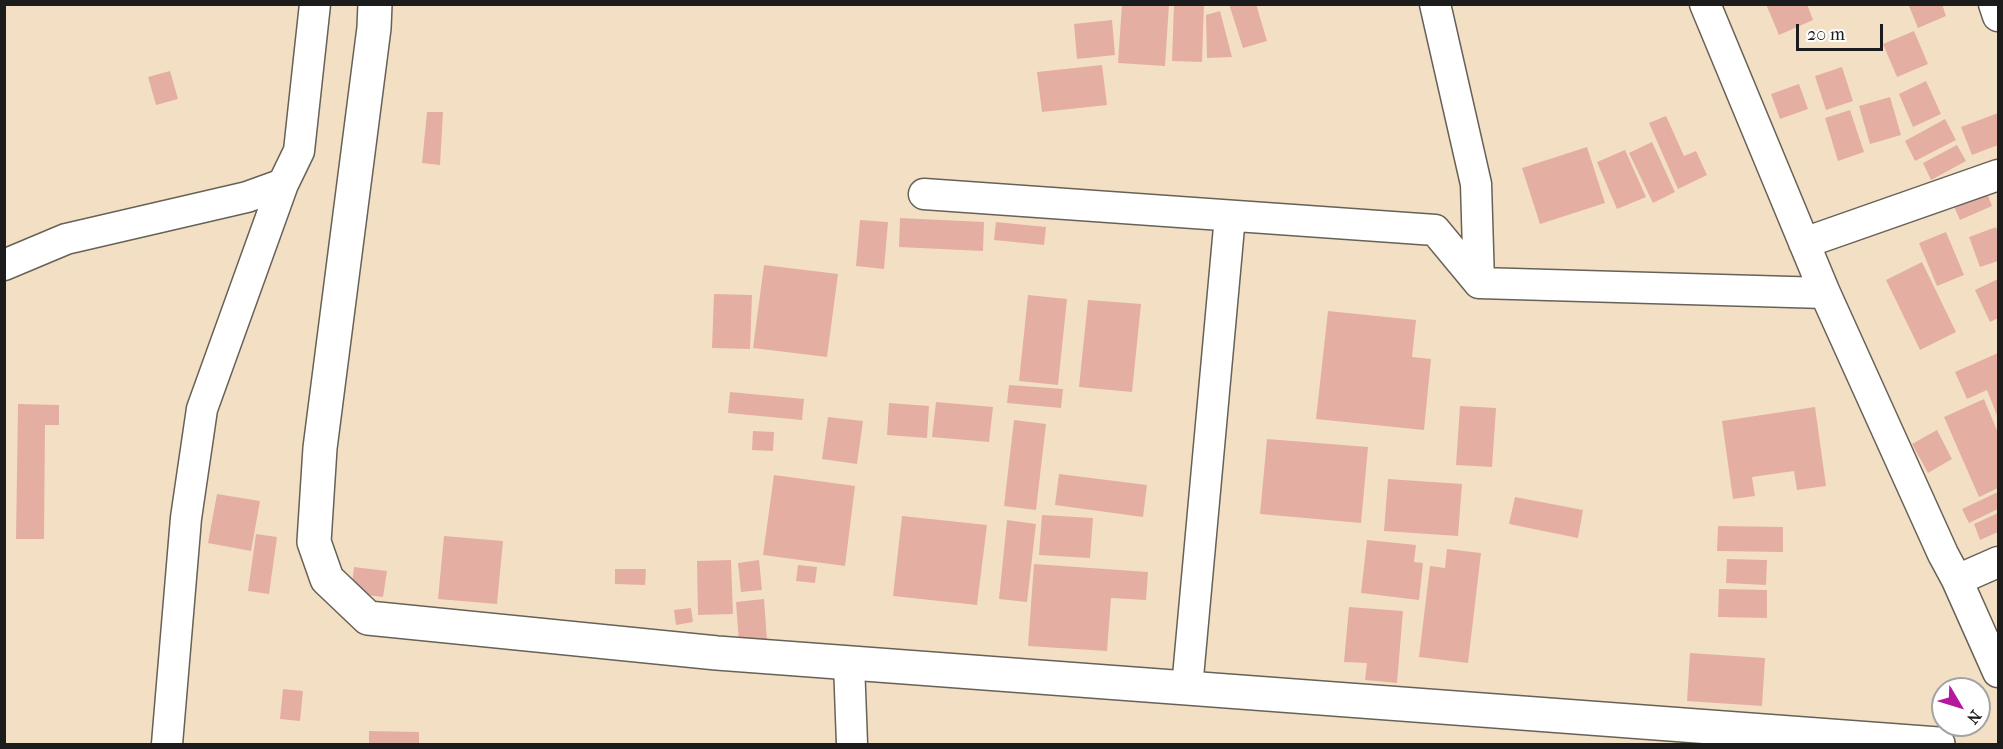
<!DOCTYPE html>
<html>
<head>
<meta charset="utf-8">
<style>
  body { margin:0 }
  #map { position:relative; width:2003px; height:749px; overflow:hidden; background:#f3e0c4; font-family:"IM FELL French Canon",serif }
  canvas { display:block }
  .frame { position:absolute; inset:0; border:6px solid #1c1c1c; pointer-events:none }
  .north { position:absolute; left:1931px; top:677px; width:60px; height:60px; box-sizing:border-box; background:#fff; border:2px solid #a4a4a4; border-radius:50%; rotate:128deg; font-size:16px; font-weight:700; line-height:24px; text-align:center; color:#1c1c1c }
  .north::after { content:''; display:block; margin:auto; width:21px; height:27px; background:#b5179e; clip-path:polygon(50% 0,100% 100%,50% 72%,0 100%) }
  .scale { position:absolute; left:1796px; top:24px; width:87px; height:27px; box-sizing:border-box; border:3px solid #1c1c1c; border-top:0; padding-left:8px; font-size:18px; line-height:21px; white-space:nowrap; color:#1c1c1c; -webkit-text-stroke:4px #fff; paint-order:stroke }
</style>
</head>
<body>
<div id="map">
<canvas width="2003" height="749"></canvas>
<div class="frame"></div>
<div class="north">N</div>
<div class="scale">20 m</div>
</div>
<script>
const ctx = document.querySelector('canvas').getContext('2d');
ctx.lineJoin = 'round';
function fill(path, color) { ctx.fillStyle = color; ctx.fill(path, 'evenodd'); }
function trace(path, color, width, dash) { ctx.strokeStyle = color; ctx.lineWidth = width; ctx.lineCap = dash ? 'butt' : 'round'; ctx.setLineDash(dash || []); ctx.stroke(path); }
const building = new Path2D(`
  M1122,4H1169L1165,66L1118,63Z
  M1174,4H1204L1202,62L1172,61Z
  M1229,4H1256L1267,41L1243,48Z
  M1766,4H1807L1813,20L1779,35Z
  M1912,4H1942L1946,16L1918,28L1909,6Z
  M1220,11L1232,57L1207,58L1206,15Z
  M1112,20L1115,55L1077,59L1074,24Z
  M1914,31L1928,64L1897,77L1883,44Z
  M1102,65L1107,105L1042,112L1037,72Z
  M1842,67L1853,101L1826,110L1815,76Z
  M170,71L178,99L156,105L148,77Z
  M1926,81L1941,114L1913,127L1899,94Z
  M1799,84L1808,109L1780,119L1771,94Z
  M1890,97L1901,135L1870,144L1859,106Z
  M1850,110L1864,152L1838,161L1825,118Z
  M427,112H443L440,165L422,163Z
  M1998,113V145L1972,155L1961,127Z
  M1666,116L1684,156L1696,151L1707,175L1678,189L1649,123Z
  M1945,119L1956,140L1915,161L1905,141Z
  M1652,142L1675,192L1653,203L1629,153Z
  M1957,145L1966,161L1931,180L1923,163Z
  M1587,147L1605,203L1540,224L1522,168Z
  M1625,150L1646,197L1617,209L1597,162Z
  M1985,188L1992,206L1960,220L1952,202Z
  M900,218L984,222L983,251L899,247Z
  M860,220L888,222L884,269L856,266Z
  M996,222L1046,227L1044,245L994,240Z
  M1996,227L1998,234V261L1980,267L1969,237Z
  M1946,232L1964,275L1937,286L1919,243Z
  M1922,262L1956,332L1920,350L1886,280Z
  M764,265L838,274L827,357L753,348Z
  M1998,279V318L1990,322L1975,290Z
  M714,294L752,295L750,349L712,348Z
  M1028,295L1067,299L1058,385L1019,381Z
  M1088,300L1141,304L1132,392L1079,387Z
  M1328,311L1416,320L1412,357L1431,359L1424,430L1316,419Z
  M1998,353V418L1987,390L1967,399L1955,372Z
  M1009,385L1063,389L1061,408L1007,403Z
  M730,392L804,399L802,420L728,413Z
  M1984,399L1998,433V488L1979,497L1944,417Z
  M936,402L993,407L989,442L932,437Z
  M889,403L929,406L927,438L887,435Z
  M18,404L59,405V425H45L44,539H16Z
  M1460,406L1496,408L1492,467L1456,465Z
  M1815,407L1826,486L1797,490L1794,471L1752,477L1755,496L1733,499L1722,421Z
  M828,417L863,421L857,464L822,459Z
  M1014,420L1046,424L1036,510L1004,506Z
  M1937,430L1952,459L1928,473L1912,444Z
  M753,431L774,432L773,451L752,450Z
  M1267,439L1368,447L1361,523L1260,514Z
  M1059,474L1147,485L1143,517L1055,505Z
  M774,475L855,486L845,566L763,555Z
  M1388,479L1462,484L1458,536L1384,531Z
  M1998,492V509L1969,523L1962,509Z
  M217,494L260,501L251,551L208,543Z
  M1515,497L1583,510L1578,538L1509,524Z
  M1998,513V532L1980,540L1974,524Z
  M1042,515L1093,518L1090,558L1039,555Z
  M902,516L987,525L977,605L893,596Z
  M1007,520L1036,524L1027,602L999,599Z
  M1718,526L1783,527V552L1717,551Z
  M256,534L277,537L269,594L248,591Z
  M444,536L503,541L497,604L438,599Z
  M1367,540L1416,545L1414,562L1423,563L1419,600L1361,593Z
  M1447,549L1481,553L1468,663L1419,657L1430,566L1445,568Z
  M1727,559L1767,560L1766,585L1726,583Z
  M731,560L733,614L698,615L697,561Z
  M759,560L762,590L741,592L738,563Z
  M1034,564L1148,572L1146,600L1111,598L1107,651L1028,646Z
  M798,565L817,567L815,583L796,581Z
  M354,567L387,571L383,597L351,593Z
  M615,569H646L645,585L615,584Z
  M1719,589L1767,590V618L1718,617Z
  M764,599L767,640L739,642L736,602Z
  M1349,607L1403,611L1397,683L1365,680L1367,663L1344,662Z
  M691,608L693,622L676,625L674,610Z
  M1690,653L1765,658L1762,706L1687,701Z
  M283,689L303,691L300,721L280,719Z
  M369,731L419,732V744H369Z`);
const street = new Path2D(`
  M1435,4L1476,184L1479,283
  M1705,4L1825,293L1943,554L1957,580L1998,672
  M1994,4L1998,16
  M924,194L1435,230L1479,283L1825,293
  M1804,243L1998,175
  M4,265L66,239L247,197L283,184
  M1957,580L1998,562
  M849,663L852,744
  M1187,688L1230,216
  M167,744L186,518L202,409L283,184L299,151L315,4`);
const secondary = new Path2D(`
  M375,4L374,28L320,448L314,542L327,579L368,618L717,653L1938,744`);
fill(building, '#e5aea3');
trace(street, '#676157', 33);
trace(secondary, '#676157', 36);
trace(street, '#fff', 30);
trace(secondary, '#fff', 33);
</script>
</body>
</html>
